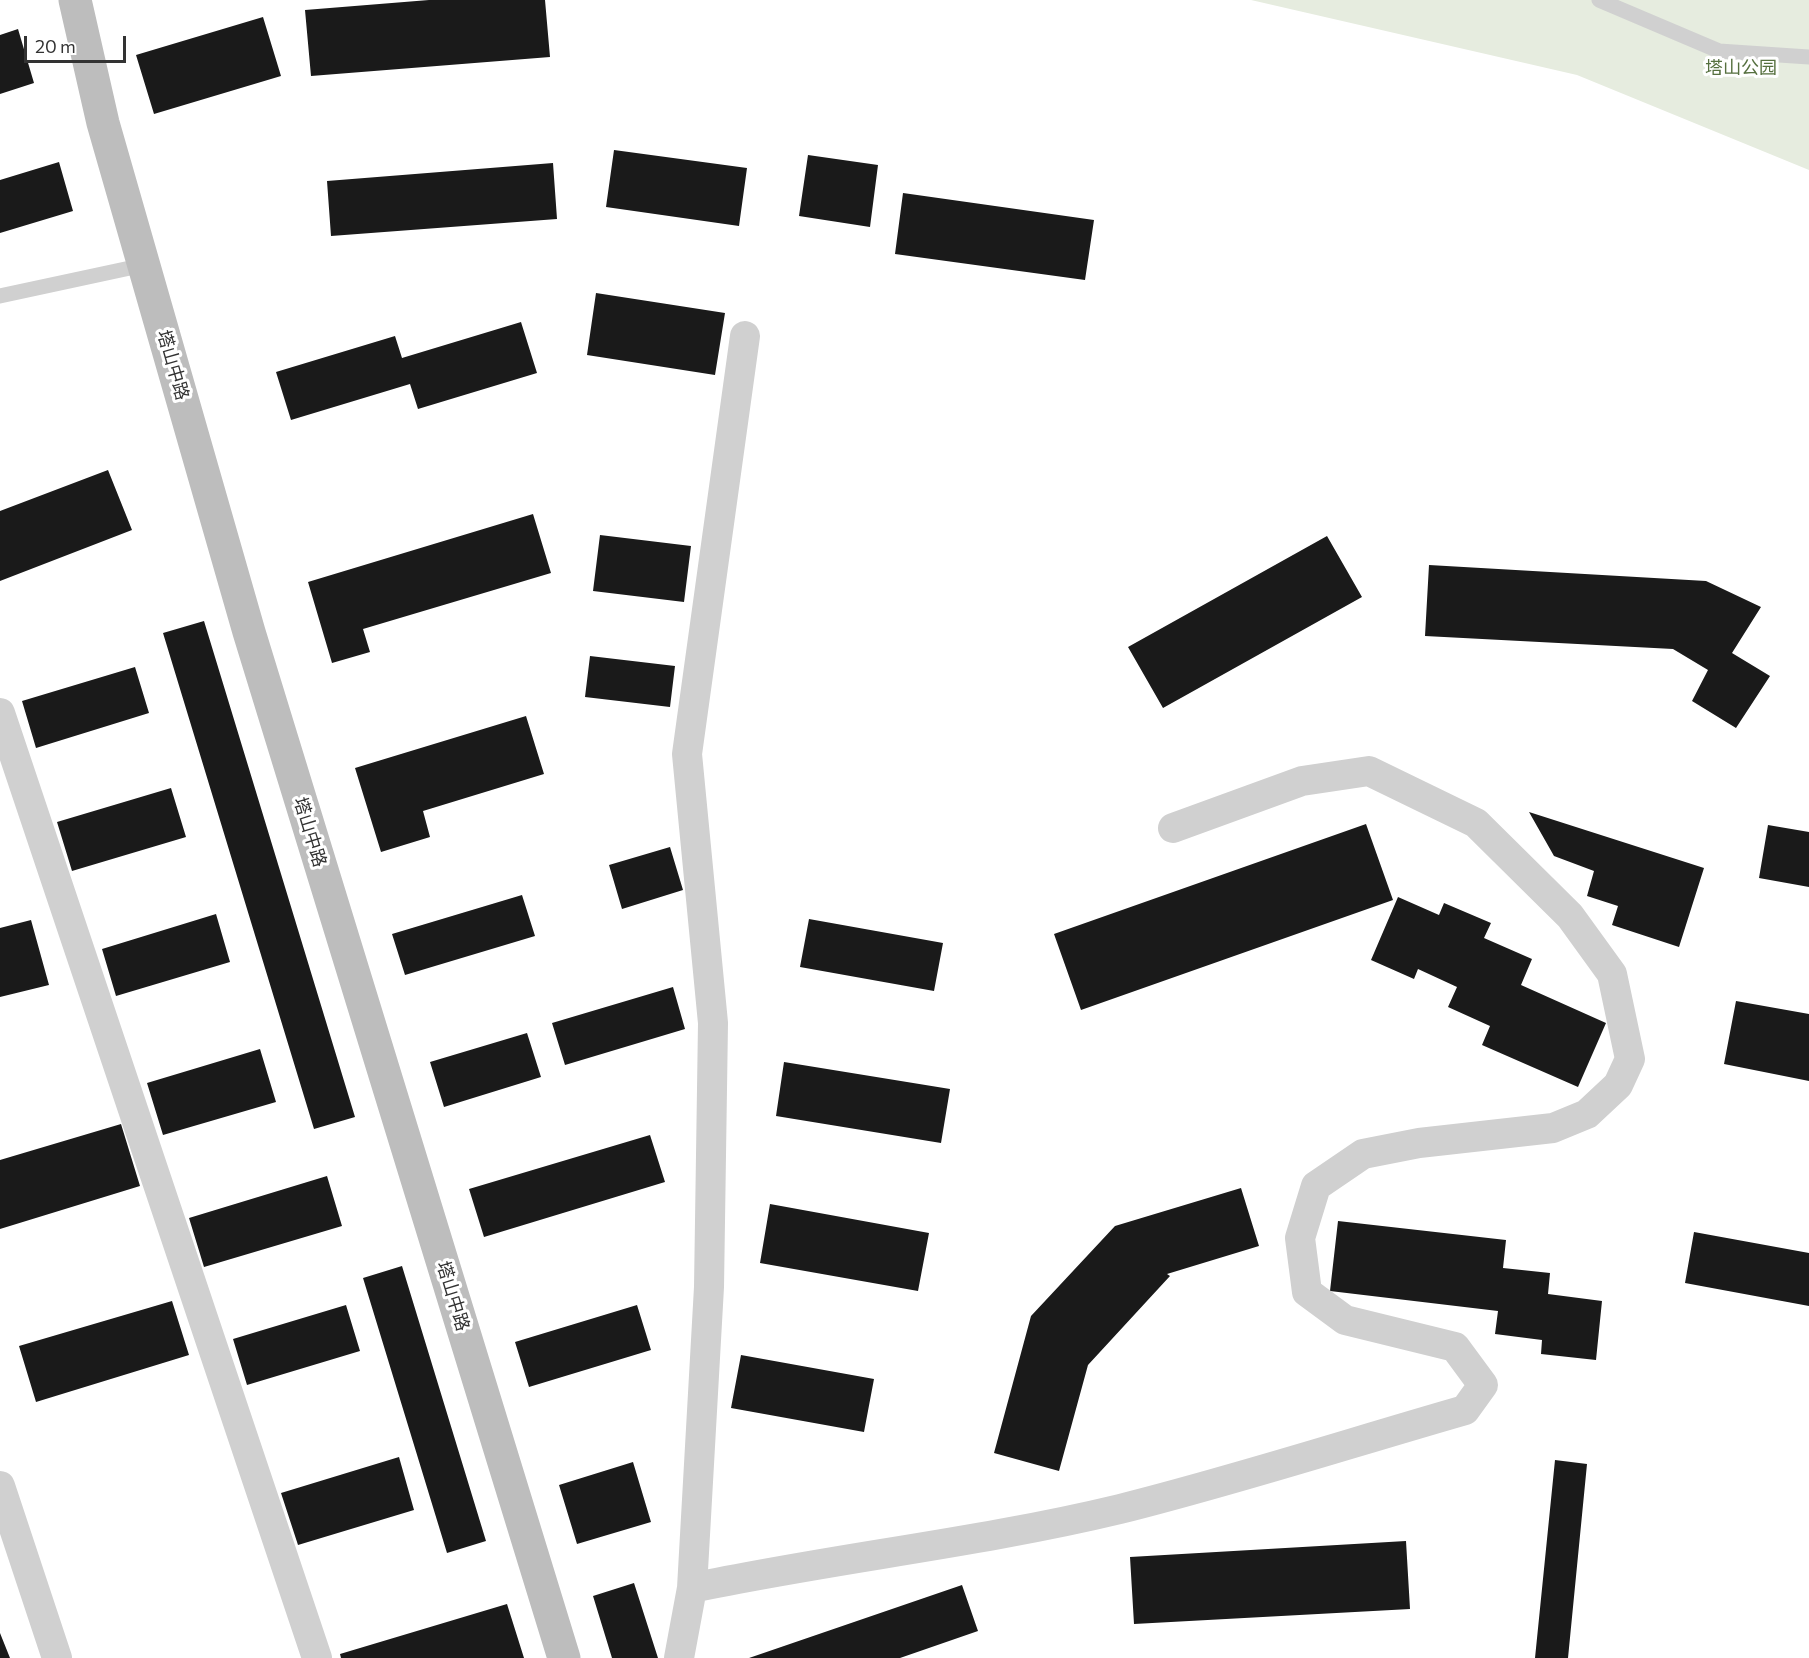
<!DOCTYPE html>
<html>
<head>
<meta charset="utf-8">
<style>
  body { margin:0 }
  #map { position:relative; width:1809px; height:1658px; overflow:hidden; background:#fff; font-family:Commissioner,sans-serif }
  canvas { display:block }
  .scale { position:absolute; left:24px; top:36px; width:102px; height:27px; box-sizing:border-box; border:3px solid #333; border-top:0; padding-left:8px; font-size:18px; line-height:21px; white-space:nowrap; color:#333; -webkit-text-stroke:4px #fff; paint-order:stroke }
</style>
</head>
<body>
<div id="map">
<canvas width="1809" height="1658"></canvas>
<div class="scale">20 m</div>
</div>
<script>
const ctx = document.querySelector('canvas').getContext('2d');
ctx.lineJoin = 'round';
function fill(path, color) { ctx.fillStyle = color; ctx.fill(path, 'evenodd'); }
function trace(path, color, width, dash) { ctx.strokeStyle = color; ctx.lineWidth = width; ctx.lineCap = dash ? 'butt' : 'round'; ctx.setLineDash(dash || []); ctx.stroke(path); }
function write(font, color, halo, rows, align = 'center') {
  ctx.font = font + ' Commissioner,"Noto Sans SC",sans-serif'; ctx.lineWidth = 6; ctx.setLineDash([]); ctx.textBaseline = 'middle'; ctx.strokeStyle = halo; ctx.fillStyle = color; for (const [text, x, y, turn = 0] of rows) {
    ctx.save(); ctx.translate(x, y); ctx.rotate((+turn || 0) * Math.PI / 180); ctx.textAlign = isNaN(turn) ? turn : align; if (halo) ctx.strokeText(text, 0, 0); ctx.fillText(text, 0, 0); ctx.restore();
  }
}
const green = new Path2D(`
  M1251,0H1809V170L1577,75Z`);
const building = new Path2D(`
  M429,0H545L550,57L311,76L305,10Z
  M263,17L281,76L154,114L136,55Z
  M18,29L34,83L0,94V35Z
  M614,150L747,168L739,226L606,207Z
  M808,155L878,165L870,227L799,216Z
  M59,162L73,211L0,233V180Z
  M553,163L557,219L331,236L327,181Z
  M903,193L1094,220L1085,280L895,254Z
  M596,293L725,313L715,375L587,355Z
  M521,322L537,373L418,409L410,384L291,420L276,372L395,336L402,358Z
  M108,470L132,530L0,581V511Z
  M533,514L551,573L363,629L370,652L332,663L308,582Z
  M600,535L691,546L684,602L593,591Z
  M1327,536L1362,597L1163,708L1128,647Z
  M1429,565L1706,581L1761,607L1732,653L1770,676L1736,728L1692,701L1708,670L1673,649L1425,636Z
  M204,621L355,1117L314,1129L163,633Z
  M590,656L675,666L670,707L585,697Z
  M135,667L149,713L36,748L22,701Z
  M526,716L544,774L423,811L430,837L381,852L355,768Z
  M171,788L186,837L72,871L57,822Z
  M1529,812L1704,868L1679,947L1612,925L1618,906L1587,896L1594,871L1554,856Z
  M1366,824L1393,900L1081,1010L1054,934Z
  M1768,825L1809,832V887L1759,878Z
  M670,847L683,890L622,909L609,865Z
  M522,895L535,936L405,975L392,934Z
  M1398,897L1439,915L1444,903L1491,923L1484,938L1532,959L1521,985L1606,1023L1578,1087L1482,1045L1490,1026L1448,1007L1457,987L1418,969L1414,979L1371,960Z
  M216,914L230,962L116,996L102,949Z
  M809,919L943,943L934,991L800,967Z
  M31,920L49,985L0,997V928Z
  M673,987L685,1029L565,1065L552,1023Z
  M1736,1001L1809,1014V1081L1724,1064Z
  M527,1033L541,1077L444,1107L430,1062Z
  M260,1049L276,1102L163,1135L147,1083Z
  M784,1062L950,1089L941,1143L776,1116Z
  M121,1124L140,1186L0,1229V1160Z
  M650,1135L665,1182L484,1237L469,1189Z
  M327,1176L342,1226L204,1267L189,1218Z
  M1241,1188L1259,1246L1167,1274L1170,1276L1088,1365L1059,1471L994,1453L1031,1316L1115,1226Z
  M770,1204L929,1233L918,1291L760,1263Z
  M1338,1221L1506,1240L1503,1268L1550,1273L1548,1294L1602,1301L1596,1360L1541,1354L1542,1340L1495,1334L1498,1311L1330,1291Z
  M1694,1232L1809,1253V1306L1685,1283Z
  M402,1266L486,1541L447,1553L363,1278Z
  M172,1301L189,1355L36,1402L19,1346Z
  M346,1305L360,1351L247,1385L233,1339Z
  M637,1305L651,1350L529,1387L515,1342Z
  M741,1355L874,1379L864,1432L731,1408Z
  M399,1457L414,1510L298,1545L281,1493Z
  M1555,1460L1587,1464L1568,1658H1535Z
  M633,1462L651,1522L577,1544L559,1485Z
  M1406,1541L1410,1609L1134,1624L1130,1557Z
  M634,1583L658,1658H612L593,1596Z
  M962,1585L978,1631L900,1658H749Z
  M507,1604L524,1658H341L340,1654Z
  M0,1633L10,1658H0Z`);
const lane = new Path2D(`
  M1599,0L1719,51L1809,57
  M0,296L144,265`);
const street = new Path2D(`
  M0,713L317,1658
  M0,1486L57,1658
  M692,1588C834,1558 979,1543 1120,1509C1236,1480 1350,1443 1465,1410L1483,1385L1455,1347L1345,1320L1307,1292L1300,1238L1316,1186L1363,1154L1419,1143L1553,1128L1587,1114L1618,1085L1630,1059L1612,974L1570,916L1476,823L1369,771L1302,781L1173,828
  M679,1658L692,1588L709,1287L713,1023L687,754L745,336`);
const secondary = new Path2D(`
  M75,0L103,123L249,632L564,1658`);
const parkNames = [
  ["塔山公园",1741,68]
];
const streetNames = [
  ["塔山中路",173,365,74],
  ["塔山中路",310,832,73],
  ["塔山中路",453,1296,73]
];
fill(green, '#e6ecdf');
fill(building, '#1a1a1a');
trace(lane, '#d0d0d0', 15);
trace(street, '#d0d0d0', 30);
trace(secondary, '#bdbdbd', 33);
write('18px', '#56703f', '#fff', parkNames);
write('18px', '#333', '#fff', streetNames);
</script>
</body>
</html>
